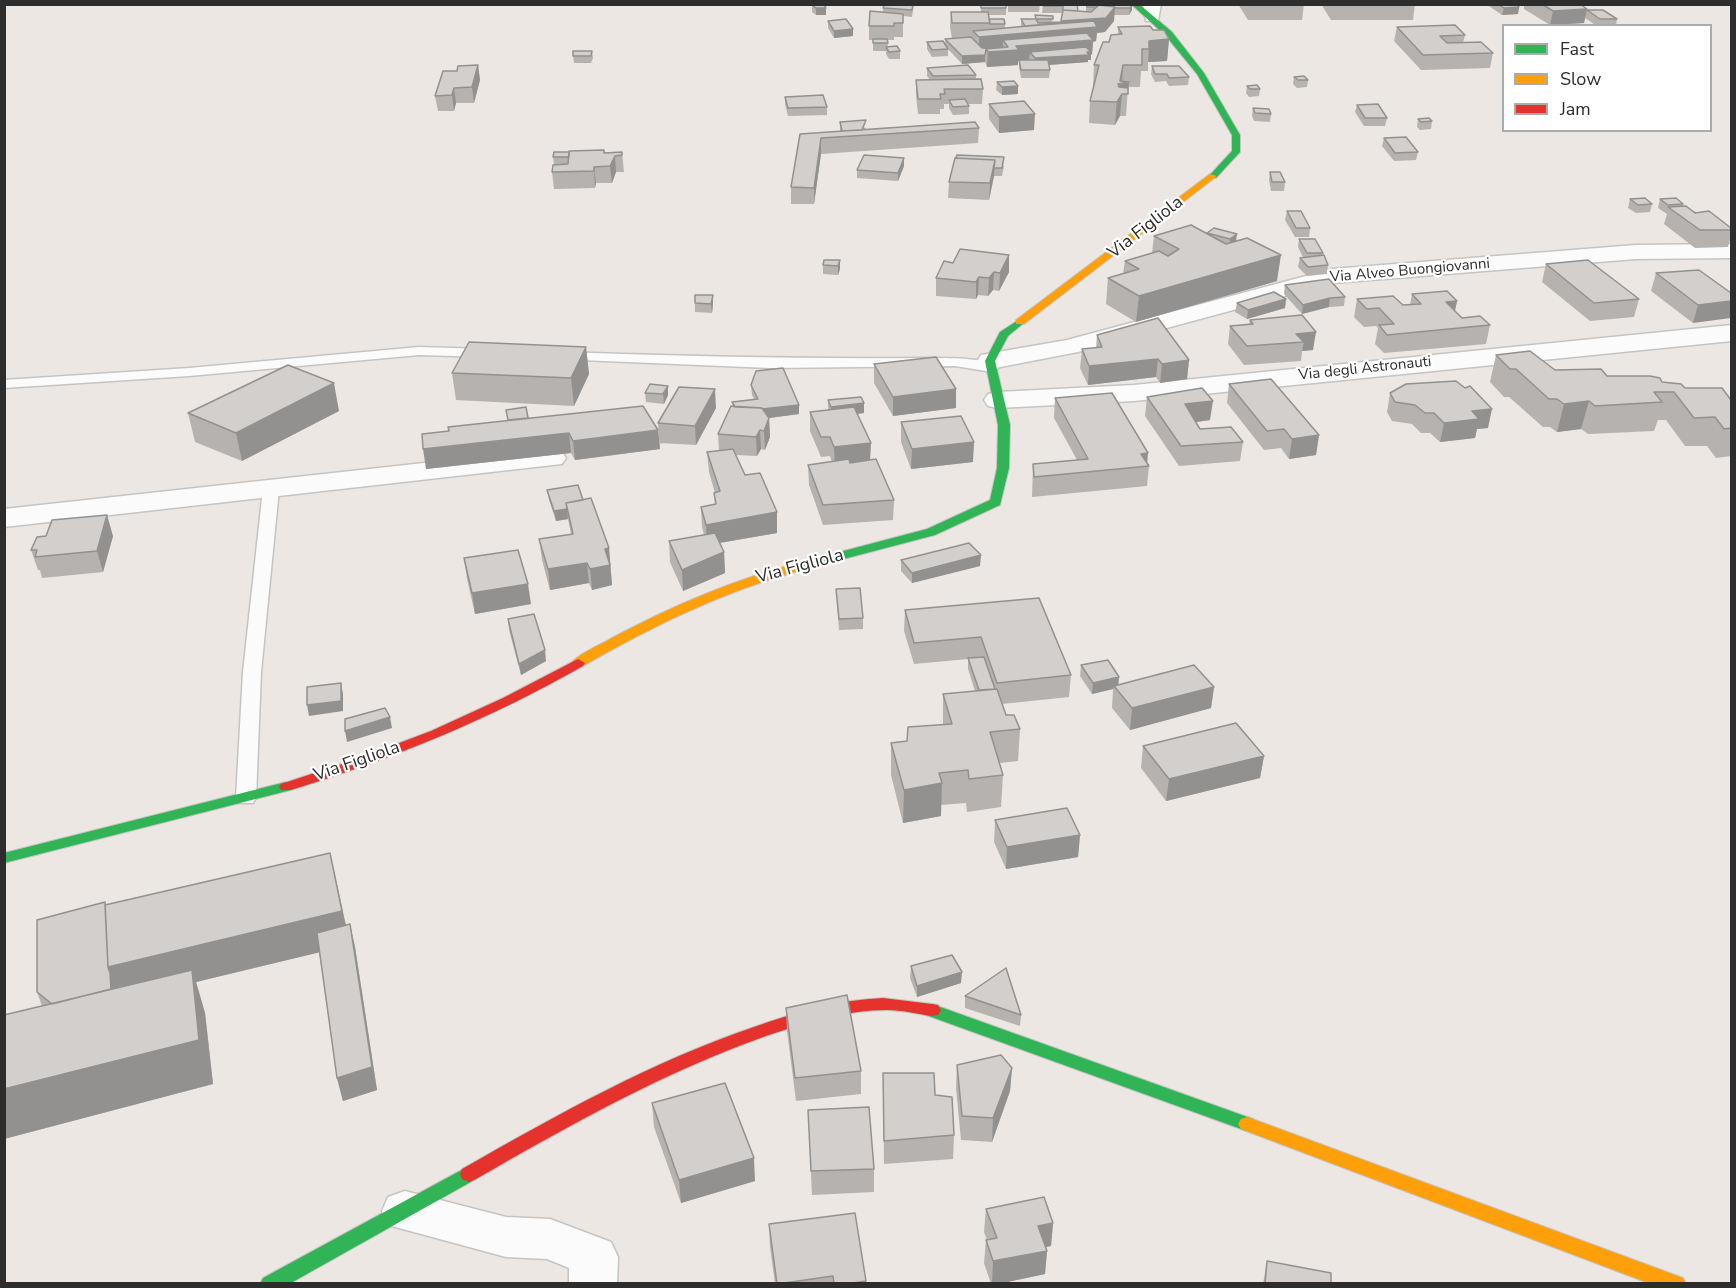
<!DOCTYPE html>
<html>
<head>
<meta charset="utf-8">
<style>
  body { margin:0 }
  #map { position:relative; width:1736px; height:1288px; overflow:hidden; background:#ece7e2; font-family:"Nunito Sans",sans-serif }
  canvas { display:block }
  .frame { position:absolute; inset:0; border:6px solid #2d2d2d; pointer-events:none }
  .legend { position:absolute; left:1502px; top:24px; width:210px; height:108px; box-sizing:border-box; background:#fff; border:2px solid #ababab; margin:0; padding:8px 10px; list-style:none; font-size:18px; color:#2d2d2d }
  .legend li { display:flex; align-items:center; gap:12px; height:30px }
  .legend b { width:30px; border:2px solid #ababab }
</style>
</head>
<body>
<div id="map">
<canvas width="1736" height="1288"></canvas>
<div class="frame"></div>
<ul class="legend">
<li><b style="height:8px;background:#30b455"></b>Fast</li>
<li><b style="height:8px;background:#ff9f0a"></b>Slow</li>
<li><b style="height:8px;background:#e5322d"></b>Jam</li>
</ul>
</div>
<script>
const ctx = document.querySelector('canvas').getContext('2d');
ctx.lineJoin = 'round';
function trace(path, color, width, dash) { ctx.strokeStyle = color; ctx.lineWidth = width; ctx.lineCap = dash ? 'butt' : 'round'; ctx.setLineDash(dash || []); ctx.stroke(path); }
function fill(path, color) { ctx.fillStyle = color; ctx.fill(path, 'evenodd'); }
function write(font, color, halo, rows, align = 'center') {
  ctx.font = font + ' "Nunito Sans",sans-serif'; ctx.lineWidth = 4.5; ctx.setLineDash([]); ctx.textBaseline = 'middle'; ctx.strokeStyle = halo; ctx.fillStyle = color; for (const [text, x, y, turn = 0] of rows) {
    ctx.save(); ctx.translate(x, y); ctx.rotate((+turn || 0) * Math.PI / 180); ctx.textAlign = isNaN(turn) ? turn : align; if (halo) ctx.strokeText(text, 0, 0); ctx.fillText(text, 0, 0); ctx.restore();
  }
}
const lane = new Path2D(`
  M419,347L487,349L494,353L487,357L419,355L189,376L4,388V380L189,368Z
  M562,352C681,356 800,359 919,358C936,358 988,356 999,368L992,372L955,366L770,368L557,359V353Z
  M271,484L279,489L261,672L256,798L253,803H239L236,798L243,672L263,489Z`);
const street = new Path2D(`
  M1143,4H1161L1158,21H1146Z
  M1732,244V258L1636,259L1333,283L1078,352L990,369L981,367L977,361L981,355L1067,340L1332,269L1636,245Z
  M1732,325V341L1134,401L998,408L988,406L984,400L988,394L998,392L1134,385Z
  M552,449L562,452L566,458L562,464L4,527V509Z
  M405,1191L506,1217L550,1219L611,1242L618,1257L617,1284H569V1268L547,1259L506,1257L388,1225L382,1211L388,1197Z`);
const fast = new Path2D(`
  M1131,4H1139L1172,32L1204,73L1240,135V152L1216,178L1209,176L1232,151V135L1197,74L1166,36Z
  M1020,319L1025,322L1008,336L995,361L1010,425L1009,468L1000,505L935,535L798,571L794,570L792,567L794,564L927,529L990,500L997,468L998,425L985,361L1000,332Z
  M286,782L291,784L293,787L291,790L4,863V853Z
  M932,1004L1253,1119L1256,1124L1253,1129L1247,1131L1241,1129L926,1015L923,1010L926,1005Z
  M469,1166L476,1169L478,1174L476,1179L289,1284H260L263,1278Z`);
const slow = new Path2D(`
  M1210,174L1217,176L1024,324H1016V320Z
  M798,563L802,564L804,567L802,570C724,591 653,626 583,666L578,667L571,663C580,653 598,646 610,639C670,607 732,580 798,563Z
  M1247,1117L1683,1278L1686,1284H1651L1241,1129L1238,1124L1241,1119Z`);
const jam = new Path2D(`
  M578,659L585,663L583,666C490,719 393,759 291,790H281L279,787L281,784L357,759L431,731L503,698Z
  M883,998L932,1004L938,1005L941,1010L938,1015L932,1016C917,1014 902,1010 887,1010C846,1010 805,1023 766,1036C664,1072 570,1125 476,1179L469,1182L462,1179L460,1174L462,1169C557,1115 651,1062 754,1027C796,1012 838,1000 883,998Z`);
const wall = new Path2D(`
  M914,4L912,17L903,16V37H894V40H887L888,47L900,51V59H889L886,54V51H873V40H869V26L883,13V8Z
  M974,4H1006V15H988L989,19L1005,24V28L1021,26V19H1035V15L1053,16L1052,23L1061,22L1062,13H1042L1043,4H1077L1078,11L1086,12V4H1132V10L1129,15H1114V21L1105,32L1097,33L1096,41L1093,42L1092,54L1091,55V60H1088V62L1049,65L1050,70L1049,78H1021L1019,67V61H1018V65L987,67L985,62L962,64L948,49V56L932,57L927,49V42L945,44V39L959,38H952L950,27L951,12H981V5Z
  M1008,4H1040L1039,12H1008Z
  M1238,4H1304L1302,20H1248Z
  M1321,4H1415L1413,20H1331Z
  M1486,4H1580L1587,10L1617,19L1616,26H1597L1585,18L1584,23L1550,25L1524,9V5H1516L1519,7L1518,14L1502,15Z
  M1647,4H1668V6Z
  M812,5L826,8V15H816L812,12Z
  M828,21L853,36L834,38L828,28Z
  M1118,27L1153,30L1169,39L1167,61L1148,62V71H1141L1140,87H1128L1126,116H1120L1115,125L1089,123L1090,101L1094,87H1093L1094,65L1109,42L1118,34Z
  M1397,27L1465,35L1463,43L1493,53L1490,68L1421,70L1394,41Z
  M592,51L593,58L591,63H574L573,56Z
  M478,65L480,80L474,103H456L454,111H438L435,96L457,71Z
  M1152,66L1189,77L1188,85L1169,86L1166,81L1155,82L1151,74Z
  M927,68L976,75V79L983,89L982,104H968L969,106V114L953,115L949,108V104H944V109H940V114H918L916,95V80H930L927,76Z
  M1294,77L1308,80L1307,87L1297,88L1293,84Z
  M997,82L1018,94L1002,95L996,90Z
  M1247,86L1260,89L1259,96L1249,97L1246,93Z
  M785,97L827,107V115L788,116L785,104Z
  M989,104L1034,130L999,133L989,119Z
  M1357,105L1387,118L1385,126H1364L1355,112Z
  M1253,108L1271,114L1270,122L1254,121L1252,116Z
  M1418,119L1432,121L1431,129L1420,130L1417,127Z
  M840,122L866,128L865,129L979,128L978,143L821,154L814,204H791V187L800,134L840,131Z
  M1384,138L1418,152L1416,160L1394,161L1382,146Z
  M604,150L605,153L622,152L624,172H616L612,183H596L595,188L554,189L552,172L554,165L553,157L569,152Z
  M955,158L1004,166L1002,176H994L989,200L948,198L949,182Z
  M904,166L898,181L857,178V170Z
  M1270,172L1285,182L1284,191H1271L1269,180Z
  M1630,199L1652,204L1650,212L1636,213L1628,208Z
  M1660,199L1683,204V206L1731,228V236L1728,247L1695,248L1664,224L1667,214L1658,208Z
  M1287,211L1310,228L1309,237H1295L1285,220Z
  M1207,233L1236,241L1277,281L1136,322L1106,304L1108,278L1123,274L1125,261L1152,253L1154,236Z
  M1299,239L1323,253L1322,255L1328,265L1327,274L1307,276L1298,267L1300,258L1303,257L1298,247Z
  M840,260V269L838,275L823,274V265Z
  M944,261L1009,272L999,291L993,290L988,296L978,295L976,299L936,296V278Z
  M1546,264L1639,299L1634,317L1590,321L1542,282Z
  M1656,273L1731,293L1693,323L1651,291Z
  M1285,285L1345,297L1344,306L1329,307L1302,314L1284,294Z
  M1412,294L1457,301L1455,311L1462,318L1490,325L1486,344L1384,353L1375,344L1378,328L1376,326L1364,327L1354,317L1357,299L1403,305H1410Z
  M1286,299L1285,308L1247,319L1235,312L1237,303Z
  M695,303L713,304L712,313L695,312Z
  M1302,315L1313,350L1302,351L1301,361L1244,365L1228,344L1230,326L1249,324L1250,320Z
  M1097,335L1189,360L1187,379L1160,383L1156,377L1088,385L1080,368L1082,349L1096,348Z
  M586,347L589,374L574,406L456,400L452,373Z
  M1496,355L1555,370L1662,382L1731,400V456L1716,458L1707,446H1685L1666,420H1658L1654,431L1588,434L1581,429L1557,432L1550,427H1543L1509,397H1504L1490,382Z
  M874,364L956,389V408L893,416L874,383Z
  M1229,384L1319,435L1316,455L1289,459L1281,448L1264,450L1227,403Z
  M751,385L799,414L769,418L770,437L765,450L761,449L757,456L736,455L745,475L777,512V533L720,543L724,552L725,573L683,591L670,562L669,541L704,535L702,527L701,507L715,504L714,493H715L709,472L707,452L719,451L718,434L733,406L732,402L754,399L752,395Z
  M645,393L668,395L664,404L646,402Z
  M1390,393L1488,428L1477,429L1475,438L1440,442L1430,433H1421L1412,424L1392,421L1387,412Z
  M1147,397L1210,420L1196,422L1200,429L1243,442L1240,461L1179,466L1145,416Z
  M1055,398L1147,463L1149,466L1147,486L1032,497L1033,464L1077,460L1054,418Z
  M828,400L864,413L857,414L870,460L894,500L893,520L823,525L809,485L808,465L832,462L830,456L821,457L810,431V412L828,410Z
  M716,408L696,445L659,443L658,423Z
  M339,411L242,461L195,442L188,413Z
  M528,418L658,430L660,449L575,460L571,453L426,469L449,431Z
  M901,422L973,462L911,469L901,442Z
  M547,490L583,500L609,548L612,585L592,590L589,583L550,590L542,560L539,539L571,534L568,519L556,521L549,500Z
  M113,536L103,572L42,578L40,570H38L31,550Z
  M464,558L531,604L475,614L467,579Z
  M901,560L980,566L912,583L901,571Z
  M836,589L863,618V629L839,630Z
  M1039,598L1071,675L1069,697L1002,704L1006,715L1020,729L1018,761L999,763L1003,775L1001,807L967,812L966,803L941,805V816L903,823L891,775V743L907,741L943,725V694L975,691L968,669V659L914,664L904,631L905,610Z
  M508,619L546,661L521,675L509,630Z
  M1081,665L1119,677L1118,685L1214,687L1211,708L1130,730L1112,708L1113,689L1092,694L1080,676Z
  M1143,746L1264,756L1260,778L1166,801L1141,768Z
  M995,820L1080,835L1078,857L1006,869L994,842Z
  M330,853L346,925L350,924L355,947L377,1090L343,1101L337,1078L319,952L196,982L205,1013L213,1084L4,1139V1015L42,1006L37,992L106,905Z
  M911,966L961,983L917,997L910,978Z
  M965,996L1021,1015L1020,1026L965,1008Z
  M786,1008L861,1071V1094L796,1101L787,1031Z
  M957,1065L1012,1068L1010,1091L992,1142L961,1140L956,1088Z
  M883,1073L935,1095L954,1135L953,1159L884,1164Z
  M652,1103L755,1181L681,1203L654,1127Z
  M809,1134L874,1169V1192L812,1195Z
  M986,1209L1053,1223L1051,1246L1046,1247L1047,1251L1045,1274L998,1284H991L984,1263L986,1240H987L984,1232Z
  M769,1224L866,1281V1284H775L770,1247Z
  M1267,1261L1331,1284H1263Z`);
const shadedWall = new Path2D(`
  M1132,4V10L1129,15L1130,8Z
  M1115,7L1114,21L1105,32L1097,33L1096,41L1093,42L1092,54L1091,55V60H1088V62L1035,66V58L1030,52L1029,60L1018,61V65L987,67L988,52L1016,50V48L1008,49V47L1003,40V49L987,51L986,49L985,51H979V37L1061,30V21L1106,18Z
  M1519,7L1518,14L1502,15L1504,8Z
  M816,8H826V15H816Z
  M1587,9L1584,23L1550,25L1553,11Z
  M853,29V36L834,38V31Z
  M1169,39L1167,61L1148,62L1149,49V41Z
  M985,55V62L962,64V56Z
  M478,65L480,80L474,103L472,87Z
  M1123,65L1122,84L1129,82L1128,94H1122L1120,116L1115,125L1118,84Z
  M1018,86V94L1002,95V87Z
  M454,88L456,103L454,111L452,95Z
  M1035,114L1034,130L999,133V117Z
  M821,138V154L814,204V188Z
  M615,156L616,172L612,183L610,166Z
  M904,158V166L898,181V173Z
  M995,160L994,176L989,200L990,183Z
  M594,167L596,183L595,188L594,171Z
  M1237,234L1236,242L1229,248L1230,239Z
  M1009,255V272L999,291L1000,273Z
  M1281,255L1277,281L1136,322L1139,296Z
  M840,260V269L838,275V266Z
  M994,272L993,290L988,296L989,278Z
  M979,277L978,295L976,299V282Z
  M713,295V304L712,313L711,304Z
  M1330,298L1329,307L1302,314L1303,305Z
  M1286,299L1285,308L1247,319L1248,310Z
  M1457,301L1453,319L1446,302Z
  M1731,301V318L1693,323L1698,305Z
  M1316,332L1313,350L1302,351L1304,342L1296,334Z
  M586,347L589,374L574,406L571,378Z
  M1158,359L1156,377L1088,385L1089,366Z
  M1189,360L1187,379L1160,383L1162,364Z
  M334,383L339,411L242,461L236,433Z
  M668,386V395L664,404L663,394Z
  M715,389L716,408L696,445L695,426Z
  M956,389V408L893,416V397Z
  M1213,401L1210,420L1183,424L1185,404Z
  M1589,401L1581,429L1557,432L1564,404Z
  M864,403V413L831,417V407Z
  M799,405V414L769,418L770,437L765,450L764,431L762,409Z
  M1492,409L1488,428L1477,429L1475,438L1440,442L1444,423L1472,411Z
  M658,430L660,449L575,460L573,441Z
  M760,430L761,449L757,456L756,437Z
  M569,433L571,453L426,469L423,449Z
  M1319,435L1316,455L1289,459L1292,439Z
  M974,442L973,462L911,469L912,449Z
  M871,443L870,462L835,467L834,447Z
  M1148,453L1147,466L1141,454Z
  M567,509L568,519L556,521L554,511Z
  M777,512V533L707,545L706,525Z
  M107,515L113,536L103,572L97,551Z
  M609,548L612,585L592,590L590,569L605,549Z
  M724,552L725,573L683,591L682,570Z
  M981,555L980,566L912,583V573Z
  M587,563L589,583L550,590L548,569Z
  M528,584L531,604L475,614L472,593Z
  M545,650L546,661L521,675L519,664Z
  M1119,677L1118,688L1114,686L1113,689L1092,694L1093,683Z
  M341,683L343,694V711L309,716L307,705Z
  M1214,687L1211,708L1130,730L1132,708Z
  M390,717L392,728L347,742L345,731Z
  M1264,756L1260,778L1166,801L1169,779Z
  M942,783L941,816L903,823L904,790Z
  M1080,835L1078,857L1006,869L1007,847Z
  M330,853L350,945L196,982L205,1013L213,1084L4,1139V1089L62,1028L108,967L105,902L113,925Z
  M350,924L355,947L377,1090L343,1101L337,1078Z
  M962,972L961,983L917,997V986Z
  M1012,1068L1010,1091L992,1142L993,1118Z
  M754,1158L755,1181L681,1203L679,1180Z
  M1053,1223L1051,1246L1036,1249L1038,1226Z
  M1047,1251L1045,1274L998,1284H992L993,1261Z`);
const building = new Path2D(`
  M823,4L826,8H816L812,5Z
  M885,4H913L912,10L883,8Z
  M981,4H1006V8H981Z
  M1043,4H1077L1078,11L1063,10V6H1043Z
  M1087,4H1132L1130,8H1114L1115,7L1099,5L1096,7H1087Z
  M1498,4H1516L1519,7L1504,8Z
  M1542,4H1580L1587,9L1553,11Z
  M1099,5L1115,7L1106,18L1061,21L1063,10L1091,12Z
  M1587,10H1603L1617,19H1600Z
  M870,11L903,14V23H894V26H869Z
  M951,12H988L990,23H952Z
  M1035,15L1053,16V19H1036Z
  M846,19L853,29L834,31L828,21Z
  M989,19H1004L1005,24H990Z
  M1021,19H1036L1038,23L1061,22V23L1025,26Z
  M1094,21L1097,27L979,37L973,31L1028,26Z
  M1455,25L1465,35L1440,36L1447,43L1481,42L1493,53L1423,55L1397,27Z
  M1150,26L1153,30H1164L1169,39L1149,41V49H1142V65H1123L1120,81L1129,82L1118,84L1119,87L1128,88V94H1122L1117,102L1090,101L1099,65H1094L1103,42H1109L1111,35L1122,34L1118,27Z
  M1087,33L1093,40L1016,46L1019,50L988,52L986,49L1008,47L1003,40Z
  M971,37L982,48L1001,47L986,49L985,55L962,56L945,39Z
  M873,39H887L888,43H873Z
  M943,41L948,49L932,50L927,42Z
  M897,46L900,51L889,52L886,47Z
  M1086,47L1091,52H1087L1089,55L1035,58L1030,52Z
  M573,51H592L591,56H573Z
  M1019,60H1048L1050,70H1021Z
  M478,65L472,87L454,88L452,95L435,96L443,71H457L458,66Z
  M968,65L976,75L933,76L927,68Z
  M1152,66H1179L1189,77L1169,78L1167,74H1155Z
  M1304,76L1308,80H1298L1294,77Z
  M981,79L983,89H944L945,94H940L941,99H918L916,80Z
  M1014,81L1018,86L1002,87L997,82Z
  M1257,85L1260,89H1250L1247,86Z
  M823,95L827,107L788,108L785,97Z
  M965,99L969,106L953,107L949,100Z
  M1024,101L1035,114L999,117L989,104Z
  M1378,104L1387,118H1365L1357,105Z
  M1253,108L1269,109L1271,114L1255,113Z
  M1429,118L1432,121L1421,122L1418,119Z
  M866,120L862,130L842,131L840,122Z
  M975,122L979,128L821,138L814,188L791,187L800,134Z
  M1406,137L1418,152L1395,153L1384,138Z
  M604,150V153L622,152V155L615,156L610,166L594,167V171L552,172L553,165L568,164L569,151Z
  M554,152H569V157H553Z
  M864,155L904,158L898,173L857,170Z
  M957,155L1004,157L1002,168H994L995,160L956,158Z
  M955,158L995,160L990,183L949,182Z
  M1270,172H1280L1285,182H1272Z
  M1645,198L1652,204L1638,205L1630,199Z
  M1676,198L1683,204L1668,205L1660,199Z
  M1686,206L1695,213L1709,211L1731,228V230H1700L1668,207Z
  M1287,211H1301L1310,228H1296Z
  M1191,225L1226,244L1247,238L1281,255L1139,296L1108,278L1139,269L1125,261L1159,251L1168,256L1179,249L1154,236Z
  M1214,228L1237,234L1230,239L1207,233Z
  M1299,239H1315L1323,253H1307Z
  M960,249L1009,255L1000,273L994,272L989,278L979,277L976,282L936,278L944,261L953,263Z
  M1324,255L1328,265L1308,267L1300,258Z
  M824,260H840L838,266L823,265Z
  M1588,260L1639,299L1594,303L1546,264Z
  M1699,270L1731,293V301L1698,305L1656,273Z
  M1329,279L1345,297L1330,298L1303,305L1285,285Z
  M1447,291L1457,301L1446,302L1462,318L1480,316L1490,325L1387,335L1379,325L1394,324L1379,308L1367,309L1357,299L1393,296L1403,305L1421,304L1412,294Z
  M1274,292L1286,299L1248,310L1237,303Z
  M695,295H713L711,304L695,303Z
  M1302,315L1316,332L1296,334L1304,342L1247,346L1230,326L1253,324L1250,320Z
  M1158,318L1189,360L1162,364L1158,359L1089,366L1082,349L1102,347L1097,335Z
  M469,342L586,347L571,378L452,373Z
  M1530,351L1555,370L1601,369L1607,376H1650L1660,378L1662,382L1681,384L1685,388H1722L1731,400V428L1724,429L1715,417L1694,418L1674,392H1654L1662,402L1595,406L1589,401L1564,404L1557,399H1549L1516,369H1510L1496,355Z
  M936,357L956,389L893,397L874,364Z
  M288,365L334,383L236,433L188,413Z
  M783,368L799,405L762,409V408L735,407L732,402L758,399L751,385L756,371Z
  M1271,379L1319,435L1292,439L1284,429L1267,431L1229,384Z
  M1456,381L1465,388L1470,386L1492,409L1472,411L1479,419L1444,423L1434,413H1425L1415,405L1395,402L1390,393L1406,384Z
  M650,384L668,386L663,394L645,393Z
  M679,387L715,389L695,426L658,423Z
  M1202,388L1213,401L1185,404L1200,429L1231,427L1243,442L1181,446L1147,397Z
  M1112,393L1148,453L1141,454L1149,466L1034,477L1033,464L1088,459L1055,398Z
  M861,397L864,403L831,407L828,400Z
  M643,406L658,430L573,441L569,433L423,449L422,434L449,431L448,427Z
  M731,406L762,408L769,418L764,431L760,430L756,437L718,434Z
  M526,407L528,418L508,420L506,410Z
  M854,407L871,443L834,447L830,437H821L810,412Z
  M961,416L974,442L912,449L901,422Z
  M733,449L745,475L760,473L777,512L706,525L701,507L716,504L714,493L720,491L707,452Z
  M849,459L850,463L876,459L894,500L823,505L808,465Z
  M578,485L583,500L566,503L567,509L554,511L547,490Z
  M591,498L609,548L605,549L610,565L590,569L587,563L548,569L539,539L573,534L566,503Z
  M107,515L97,551L35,557L37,550H31L37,537L46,536L52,520Z
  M715,533L724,552L682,570L669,541Z
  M969,543L981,555L912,573L901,560Z
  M518,550L528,584L472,593L464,558Z
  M860,588L863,618L839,619L836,589Z
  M1039,598L1071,675L997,683L981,637L914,643L905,610Z
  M534,614L545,650L519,664L508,619Z
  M984,657L995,689L979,690L968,658Z
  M1108,660L1119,677L1093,683L1081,665Z
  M1194,665L1214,687L1132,708L1114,686Z
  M341,683V701L307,705V687Z
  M997,689L1006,715H1014L1020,729L990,732L1003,775L969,779L968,770L939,773L942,783L904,790L891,743L907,741L908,727L952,724L943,694Z
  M385,708L390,717L345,731V719Z
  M1236,723L1264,756L1169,779L1143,746Z
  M1067,808L1080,835L1007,847L995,820Z
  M330,853L342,911L108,967L105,905Z
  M105,902L108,967L110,973L111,989L52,1004L37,992V920Z
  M350,924L372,1067L337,1078L317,933Z
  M952,955L962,972L917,986L911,966Z
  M1006,968L1021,1015L965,996Z
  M192,970L199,1040L4,1089V1015Z
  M847,995L861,1071L795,1078L786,1008Z
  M1001,1055L1012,1068L993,1118L962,1116L957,1065Z
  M883,1073H934L935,1095L952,1097L954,1135L884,1141Z
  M725,1083L754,1158L679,1180L652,1103Z
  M869,1107L874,1169L811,1171L808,1110Z
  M1044,1197L1053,1223L1038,1226L1047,1251L993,1261L986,1240L997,1238L986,1209Z
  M855,1213L866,1281L846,1284H834L833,1276L777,1284L769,1224Z
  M1267,1261L1331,1273V1284H1265Z`);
const farStreetnames = [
  ["Via Alveo Buongiovanni",1410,271,-5],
  ["Via degli Astronauti",1365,369,-6]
];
const streetNames = [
  ["Via Figliola",1146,228,-38],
  ["Via Figliola",800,567,-15],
  ["Via Figliola",357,762,-19]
];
trace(lane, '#c5c4c3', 3);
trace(street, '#c5c4c3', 3);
trace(fast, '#c5c4c3', 2);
trace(slow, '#c5c4c3', 2);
trace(jam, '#c5c4c3', 2);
fill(lane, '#fcfbfb');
fill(street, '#fcfbfb');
fill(fast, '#30b455');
fill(slow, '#ff9f0a');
fill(jam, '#e5322d');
fill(wall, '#b5b2af');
fill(shadedWall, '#93918f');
fill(building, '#d2cfcc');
trace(building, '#93918f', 1.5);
write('15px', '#2d2d2d', '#fff', farStreetnames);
write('18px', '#2d2d2d', '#fff', streetNames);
</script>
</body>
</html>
